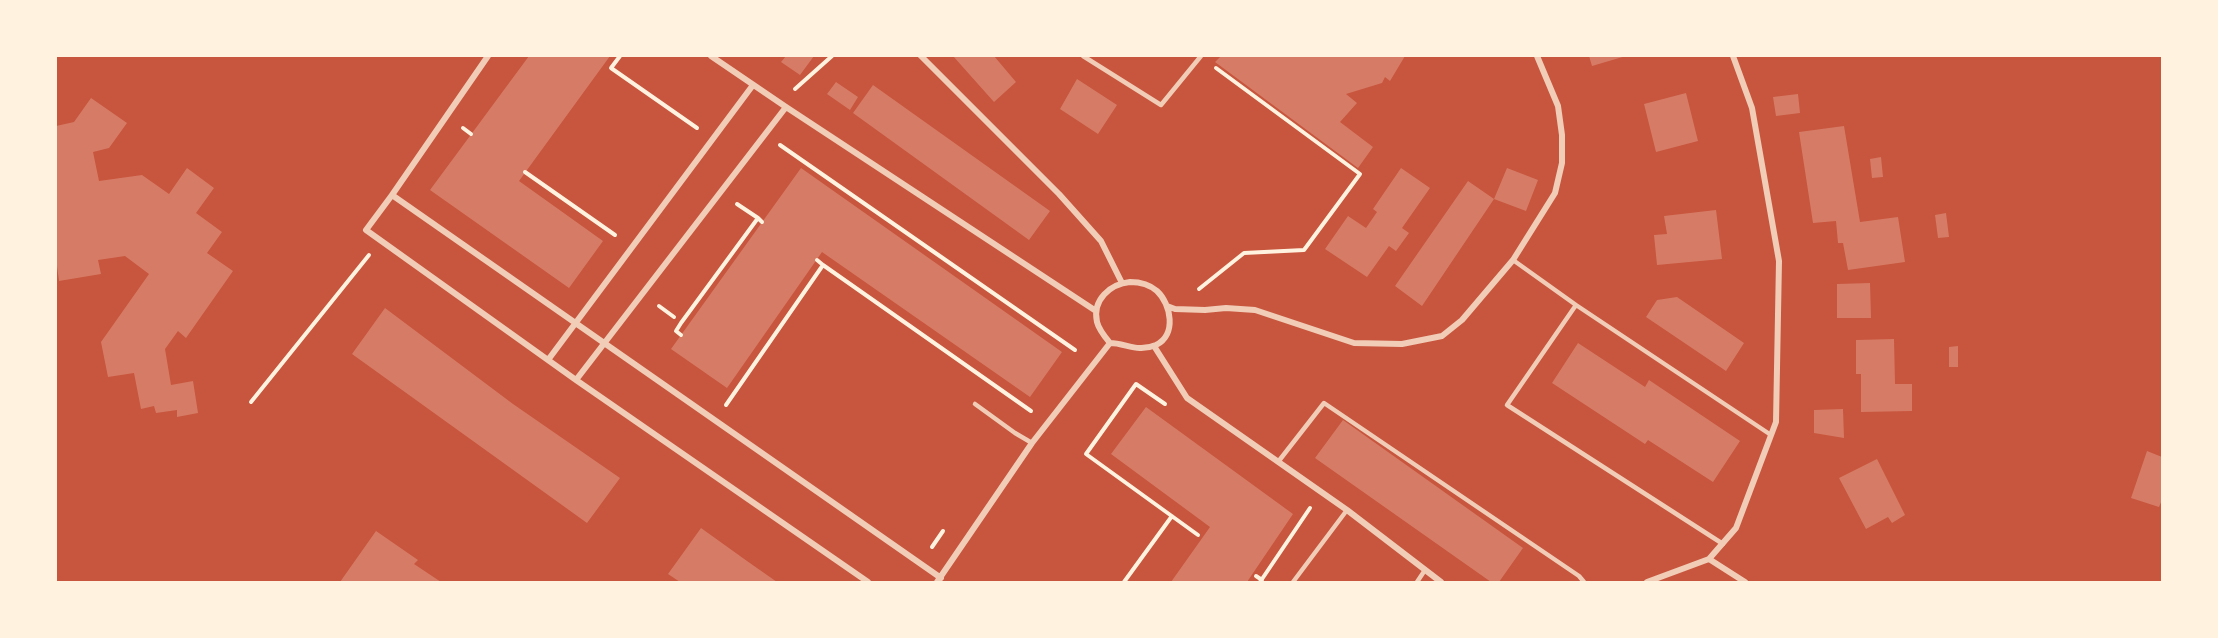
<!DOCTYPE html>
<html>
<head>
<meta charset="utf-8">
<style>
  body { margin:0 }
  #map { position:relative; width:2218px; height:638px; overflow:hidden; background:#c8553d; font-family:"Alegreya Sans",sans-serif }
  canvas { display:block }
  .frame { position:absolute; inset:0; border:57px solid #fff3e0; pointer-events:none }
</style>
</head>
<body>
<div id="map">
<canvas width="2218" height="638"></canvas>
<div class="frame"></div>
</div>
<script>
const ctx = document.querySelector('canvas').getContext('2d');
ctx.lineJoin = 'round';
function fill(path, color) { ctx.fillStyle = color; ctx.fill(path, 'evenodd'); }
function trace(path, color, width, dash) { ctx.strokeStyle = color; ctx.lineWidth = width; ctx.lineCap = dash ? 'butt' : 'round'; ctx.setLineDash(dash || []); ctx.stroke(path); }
const building = new Path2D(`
  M529,56H610L519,181L603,241L569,288L430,190Z
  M786,56H814L800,75L781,62Z
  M953,56H994L1016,82L994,102Z
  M1221,56H1405L1390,81L1385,77L1382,83L1346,94L1357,103L1340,122L1373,147L1358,168L1215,62Z
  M1589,56H1626L1592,66Z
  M1077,79L1117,105L1098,134L1060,109Z
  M836,82L858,97L850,110L827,94Z
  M873,85L1050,211L1029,240L853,113Z
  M1686,93L1698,141L1656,152L1644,104Z
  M1798,94L1800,113L1776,116L1773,97Z
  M91,98L127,123L109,148L93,152L99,181L142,175L169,194L187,168L214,188L196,213L222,232L207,253L233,271L186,338L178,331L165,349L171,385L193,381L198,413L177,417V410L156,413L154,406L141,409L134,373L108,377L101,342L149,274L125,256L98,260L101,274L59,281L57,266L56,267V126L74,122Z
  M1844,126L1860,222L1898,217L1905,262L1848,270L1843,243H1838L1836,221L1813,223L1799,132Z
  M1881,157L1883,177L1872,178L1870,159Z
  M801,168L1062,352L1030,397L822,252L727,388L671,349Z
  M1401,168L1430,188L1402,228L1409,233L1396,251L1389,246L1367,277L1325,249L1348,216L1366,228L1377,212L1373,209Z
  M1507,168L1538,180L1526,211L1494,199Z
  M1468,181L1494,199L1422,306L1395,286Z
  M1716,210L1722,259L1657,265L1654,235L1667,234L1664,216Z
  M1946,213L1949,237L1938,238L1935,215Z
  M1870,283L1871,318H1837V284Z
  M1677,297L1744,343L1726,371L1646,317L1657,300Z
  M385,308L513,404L620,478L587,523L352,354Z
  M1894,339L1895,384H1912V411L1861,412V374H1856V340Z
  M1578,343L1645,387L1649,380L1740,441L1713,482L1648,440L1645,444L1552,383Z
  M1958,346V367H1949V347Z
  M1146,407L1293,514L1247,582H1171L1210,527L1111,454Z
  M1843,409L1844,438L1814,433V410Z
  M1343,420L1523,548L1499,582H1491L1315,458Z
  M2147,451L2162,457V500L2159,507L2131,498Z
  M1877,459L1905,515L1892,523L1888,517L1866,529L1839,478Z
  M701,528L747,561L777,582H680L668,574Z
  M376,531L418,560L414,564L441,582H340Z`);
const path = new Path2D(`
  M620,56L611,68L697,128
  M795,89L832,56
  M463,128L471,134
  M780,145L1075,350
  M525,172L615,235
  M737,204L758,218
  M823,265L1031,411
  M1199,289L1244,253L1304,250L1360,174L1216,68
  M659,306L674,317
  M681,335L676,331L681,323L758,218L762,222
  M251,402L369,255
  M1165,404L1136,384L1086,454L1198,535
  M726,405L823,265L817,260
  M932,547L943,531
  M1256,576L1262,580
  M1124,582L1172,516
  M1260,582L1310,508`);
const service = new Path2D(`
  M1083,56L1161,105L1201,56
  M1513,260L1576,305
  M975,404L1015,433L1032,443
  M1278,462L1324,403L1579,576L1584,582
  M1723,544L1507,405L1576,305L1771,435
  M1293,582L1347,510
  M1417,582L1425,570`);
const minor = new Path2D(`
  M711,56L786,107L1096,311
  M921,56L1059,194L1101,241L1122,283
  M392,195L488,56
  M1130,282C1140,282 1149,284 1157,291C1171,304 1177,335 1156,345C1137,353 1126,343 1110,343C1105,337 1099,330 1097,322C1092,300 1110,284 1130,282Z
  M1167,306L1175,309L1205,310L1226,308L1255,310L1354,343L1402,344L1442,336L1462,320L1513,260L1555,193L1562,163V135L1558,106L1537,56
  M1154,346L1187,398L1347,510L1441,582
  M548,360L753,85
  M576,380L786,107
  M1709,559L1745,582
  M868,582L576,380L366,230L392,195L941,578
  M937,582L1032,443L1110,343
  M1647,582L1709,559L1736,528L1776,422L1779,261L1752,108L1733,56`);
fill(building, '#d67c66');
trace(path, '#fff3e0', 4);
trace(service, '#f1ccb7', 4.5);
trace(minor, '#f1ccb7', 6);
</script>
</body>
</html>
